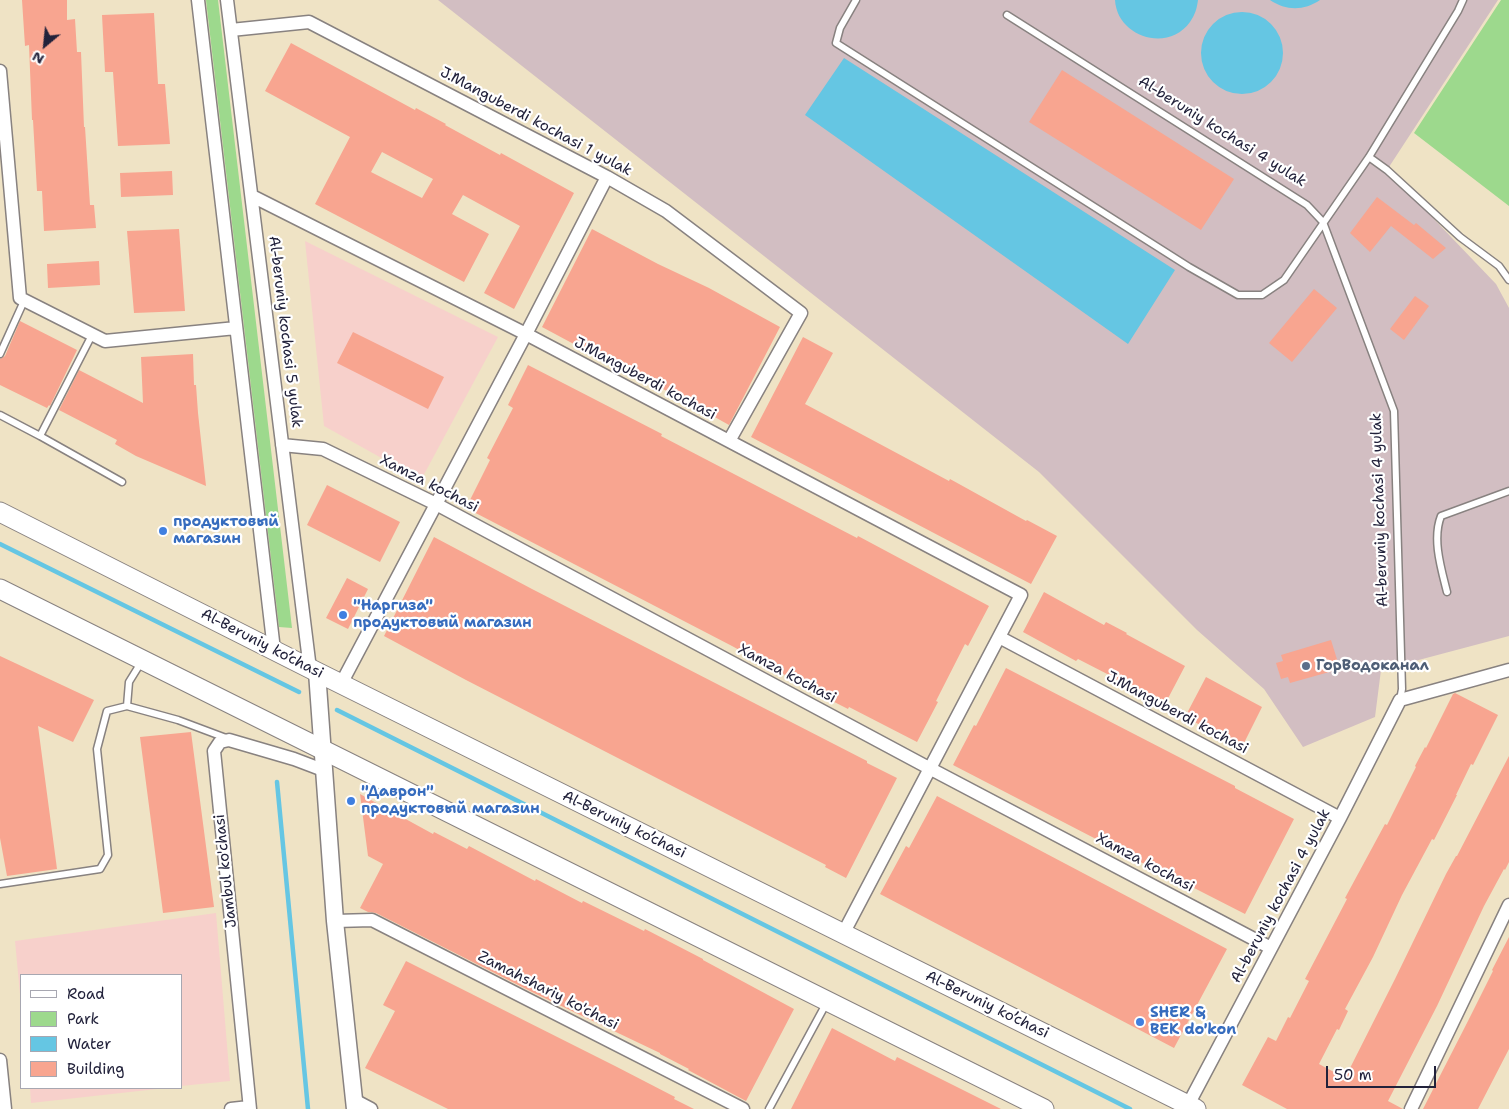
<!DOCTYPE html>
<html>
<head>
<meta charset="utf-8">
<style>
  body { margin:0 }
  #map { position:relative; width:1509px; height:1109px; overflow:hidden; background:#efe3c5; font-family:"Shantell Sans",sans-serif }
  canvas { display:block }
  .legend { position:absolute; left:20px; top:974px; width:162px; height:115px; box-sizing:border-box; background:#fff; border:1px solid #a7a7b1; margin:0; padding:6px 9px; list-style:none; font-size:15px; color:#22223b }
  .legend li { display:flex; align-items:center; gap:10px; height:25px }
  .legend b { width:25px; border:1px solid #a7a7b1 }
  .north { position:absolute; left:20px; top:20px; width:50px; height:50px; -webkit-text-stroke:4px #fff; paint-order:stroke; rotate:208deg; font-size:14px; font-weight:700; line-height:20px; text-align:center; color:#22223b }
  .north::after { content:''; display:block; margin:auto; width:18px; height:22px; background:#22223b; clip-path:polygon(50% 0,100% 100%,50% 72%,0 100%) }
  .scale { position:absolute; left:1326px; top:1066px; width:110px; height:22px; box-sizing:border-box; border:2px solid #22223b; border-top:0; padding-left:6px; font-size:15px; line-height:18px; white-space:nowrap; color:#22223b; -webkit-text-stroke:4px #fff; paint-order:stroke }
</style>
</head>
<body>
<div id="map">
<canvas width="1509" height="1109"></canvas>
<ul class="legend">
<li><b style="height:6px;background:#fff"></b>Road</li>
<li><b style="height:14px;background:#9dd98d"></b>Park</li>
<li><b style="height:14px;background:#65c6e3"></b>Water</li>
<li><b style="height:14px;background:#f8a590"></b>Building</li>
</ul>
<div class="north">N</div>
<div class="scale">50 m</div>
</div>
<script>
const ctx = document.querySelector('canvas').getContext('2d');
ctx.lineJoin = 'round';
function fill(path, color) { ctx.fillStyle = color; ctx.fill(path, 'evenodd'); }
function trace(path, color, width, dash) { ctx.strokeStyle = color; ctx.lineWidth = width; ctx.lineCap = dash ? 'butt' : 'round'; ctx.setLineDash(dash || []); ctx.stroke(path); }
function write(font, color, halo, rows, align = 'center') {
  ctx.font = font + ' "Shantell Sans",sans-serif'; ctx.lineWidth = 4.5; ctx.setLineDash([]); ctx.textBaseline = 'middle'; ctx.strokeStyle = halo; ctx.fillStyle = color; for (const [text, x, y, turn = 0] of rows) {
    ctx.save(); ctx.translate(x, y); ctx.rotate((+turn || 0) * Math.PI / 180); ctx.textAlign = isNaN(turn) ? turn : align; if (halo) ctx.strokeText(text, 0, 0); ctx.fillText(text, 0, 0); ctx.restore();
  }
}
const built = new Path2D(`
  M305,241L498,337L421,480L324,426Z
  M216,913L230,1081L181,1086V975H21V1005L15,941Z
  M30,1088H166L31,1103Z`);
const industrial = new Path2D(`
  M438,0H1498L1387,170L1496,284L1509,308V636L1381,670L1375,717L1303,747L1264,689L1197,630L1039,472Z`);
const green = new Path2D(`
  M206,0H218L292,628L279,627Z
  M1501,0H1509V206L1414,133Z`);
const water = new Path2D(`
  M1115,0H1198C1197,8 1195,15 1190,22C1168,53 1117,37 1115,0Z
  M1270,0H1320C1304,11 1286,11 1270,0Z
  M1201 53a41 41 0 1 1 82 0a41 41 0 1 1-82 0Z
  M844,58L1175,270L1128,344L805,115Z`);
const stream = new Path2D(`
  M0,544L299,692
  M337,710L1130,1109
  M277,782L308,1109`);
const building = new Path2D(`
  M22,0H67V20L75,19L77,52H81L84,127H85L90,205H94L96,228L44,231L42,191H37L33,120H32L29,45L25,46Z
  M154,13L158,84H165L170,144L118,146L113,72H105L102,15Z
  M291,43L415,110L416,108L446,124L445,125L500,155L501,153L574,193L514,309L484,293L520,226L463,195L452,214L489,234L464,282L315,204L350,137L265,91ZM382,152L433,179L422,198L371,172Z
  M1062,70L1234,179L1201,230L1029,122Z
  M172,171L173,195L121,197L120,173Z
  M1377,197L1414,225L1416,223L1446,248L1433,259L1391,226L1370,252L1350,233Z
  M179,229L185,311L134,313L127,231Z
  M592,229L658,264L709,288L780,327L729,425L677,396L598,357L542,327Z
  M99,261L100,285L48,288L47,264Z
  M1314,289L1337,308L1292,362L1269,343Z
  M1415,296L1429,306L1404,340L1390,329Z
  M20,321L77,350L50,406L49,405L47,408L0,385V359L5,356Z
  M353,332L444,377L428,409L337,363Z
  M803,337L833,353L805,404L949,481L950,479L1026,521L1027,520L1057,536L1031,584L751,437Z
  M193,354L194,385H196L198,413L206,486L136,456L115,444L117,440L59,410L79,370L143,403L141,357Z
  M528,365L662,434L661,436L805,511L857,538L858,536L989,606L968,646L965,644L936,701L938,702L917,742L849,707L848,709L795,682L796,681L732,646L466,508L490,460L487,458L513,408L508,405Z
  M327,485L400,522L380,562L307,525Z
  M434,537L532,589L867,761V763L897,778L846,878L825,867L826,865L466,680L384,636Z
  M347,578L368,589L348,629L326,618Z
  M1044,592L1104,625L1106,622L1127,633L1126,634L1185,666L1164,706L1115,679V678L1078,659L1076,661L1023,632Z
  M1331,640L1340,669L1290,683L1288,677L1281,679L1276,663L1283,661L1281,655Z
  M0,656L94,700L73,742L38,726L57,869L7,876L0,838Z
  M1006,668L1235,786V788L1294,819L1245,914L1153,867L1152,868L953,765L974,725L976,726Z
  M1206,677L1262,707L1242,747L1185,717Z
  M1455,693L1498,715L1473,765L1471,764L1456,795H1457L1434,840L1432,839L1402,895L1373,957L1345,1009L1348,1011L1339,1030L1337,1029L1319,1064L1345,1078L1395,979L1446,874L1456,856H1457L1509,756V862L1505,870L1504,869L1484,906L1437,1006L1388,1101L1403,1109H1287L1242,1085L1268,1037L1276,1041L1288,1017L1290,1018L1309,981L1305,979L1347,899L1345,898L1385,824L1387,825L1416,767L1415,766L1425,747L1426,748L1453,694Z
  M191,732L214,907L163,913L140,737Z
  M360,794L433,834L434,832L467,849L469,846L535,881L536,879L582,903L583,901L644,931L645,929L703,959V960L794,1009L746,1101L688,1070L689,1069L660,1054V1053L534,993L376,913L368,912L360,908L383,864L368,856Z
  M937,796L1227,949L1174,1048L880,894L906,846L909,848Z
  M1509,937V1049L1478,1109H1423L1468,1021L1493,971L1492,970Z
  M406,961L617,1067L675,1097L674,1099L694,1109H448L365,1068L395,1011L383,1005Z
  M832,1028L895,1061L897,1057L1001,1109H791Z`);
const service = new Path2D(`
  M856,0L840,28L836,43L1189,267L1238,295H1262L1284,280L1369,157L1458,11L1463,0
  M1007,15L1307,205L1323,222L1394,411L1402,689L1400,700
  M1369,157L1387,170L1460,237L1499,266L1509,280
  M92,335L40,436L122,482
  M0,354L24,301
  M0,415L40,436
  M1447,592C1441,568 1432,539 1441,516L1509,491
  M127,706L129,682L142,661
  M0,884L100,869L108,855L97,749L107,711L127,706L178,720L226,738
  M769,1109L827,1002`);
const minor = new Path2D(`
  M198,0L274,650
  M227,0L310,669
  M231,30L309,22L607,177L666,211L801,313L729,441
  M0,71L20,298L105,341L236,328
  M252,196L526,334L1021,595L843,934
  M282,445L323,449L436,504L929,768L1271,948
  M999,637L1340,818
  M341,684L526,334L607,177
  M335,921L372,920L743,1109
  M0,1060L5,1109
  M354,1100L371,1109
  M1188,1105L1340,818L1400,700L1509,670
  M231,1109L249,1107
  M250,1109L214,751L220,742L229,740L294,759L323,770
  M1411,1109L1509,905`);
const tertiary = new Path2D(`
  M317,672L335,921L355,1109`);
const secondary = new Path2D(`
  M0,512L317,672L1196,1109
  M0,589L1044,1109`);
const markers = [
  [163,531,5,"#3f7fe0"],
  [343,615,5,"#3f7fe0"],
  [1306,666,5,"#5c6f8a"],
  [351,801,5,"#3f7fe0"],
  [1140,1022,5,"#3f7fe0"]
];
const streetNames = [
  ["J.Manguberdi kochasi 1 yulak",536,122,28],
  ["Al-beruniy kochasi 4 yulak",1222,132,32],
  ["Al-beruniy kochasi 5 yulak",285,332,83],
  ["J.Manguberdi kochasi",645,379,28],
  ["Xamza kochasi",429,484,27],
  ["Al-beruniy kochasi 4 yulak",1380,510,-92],
  ["Al-Beruniy ko’chasi",262,644,27],
  ["Xamza kochasi",787,674,28],
  ["J.Manguberdi kochasi",1177,713,28],
  ["Al-Beruniy ko’chasi",624,825,26],
  ["Xamza kochasi",1145,863,28],
  ["Jambul ko'chasi",226,871,-96],
  ["Al-beruniy kochasi 4 yulak",1281,896,-62],
  ["Zamahshariy ko'chasi",548,991,27],
  ["Al-Beruniy ko’chasi",987,1005,26]
];
const shopNames = [
  ["продуктовый",173,522],
  ["магазин",173,539],
  ["\"Наргиза\"",353,606],
  ["продуктовый магазин",353,623],
  ["\"Даврон\"",361,792],
  ["продуктовый магазин",361,809],
  ["SHER &",1150,1013],
  ["BEK do'kon",1150,1030]
];
const serviceNames = [
  ["ГорВодоканал",1316,666]
];
fill(built, '#f7d0cb');
fill(industrial, '#d2bec2');
fill(green, '#9dd98d');
fill(water, '#65c6e3');
trace(stream, '#65c6e3', 4.5);
fill(building, '#f8a590');
trace(service, '#888280', 9);
trace(minor, '#888280', 15);
trace(tertiary, '#888280', 19);
trace(secondary, '#888280', 21);
trace(service, '#fff', 6);
trace(minor, '#fff', 12);
trace(tertiary, '#fff', 16);
trace(secondary, '#fff', 19);
for (const [x, y, r, color] of markers) { const dot = new Path2D(); dot.arc(x, y, r, 0, 2 * Math.PI); ctx.fillStyle = color; ctx.fill(dot); trace(dot, '#fff', 2); }
write('15px', '#22223b', '#fff', streetNames);
write('bold 15px', '#366cbe', '#fff', shopNames, 'left');
write('bold 15px', '#4e5e75', '#fff', serviceNames, 'left');
</script>
</body>
</html>
